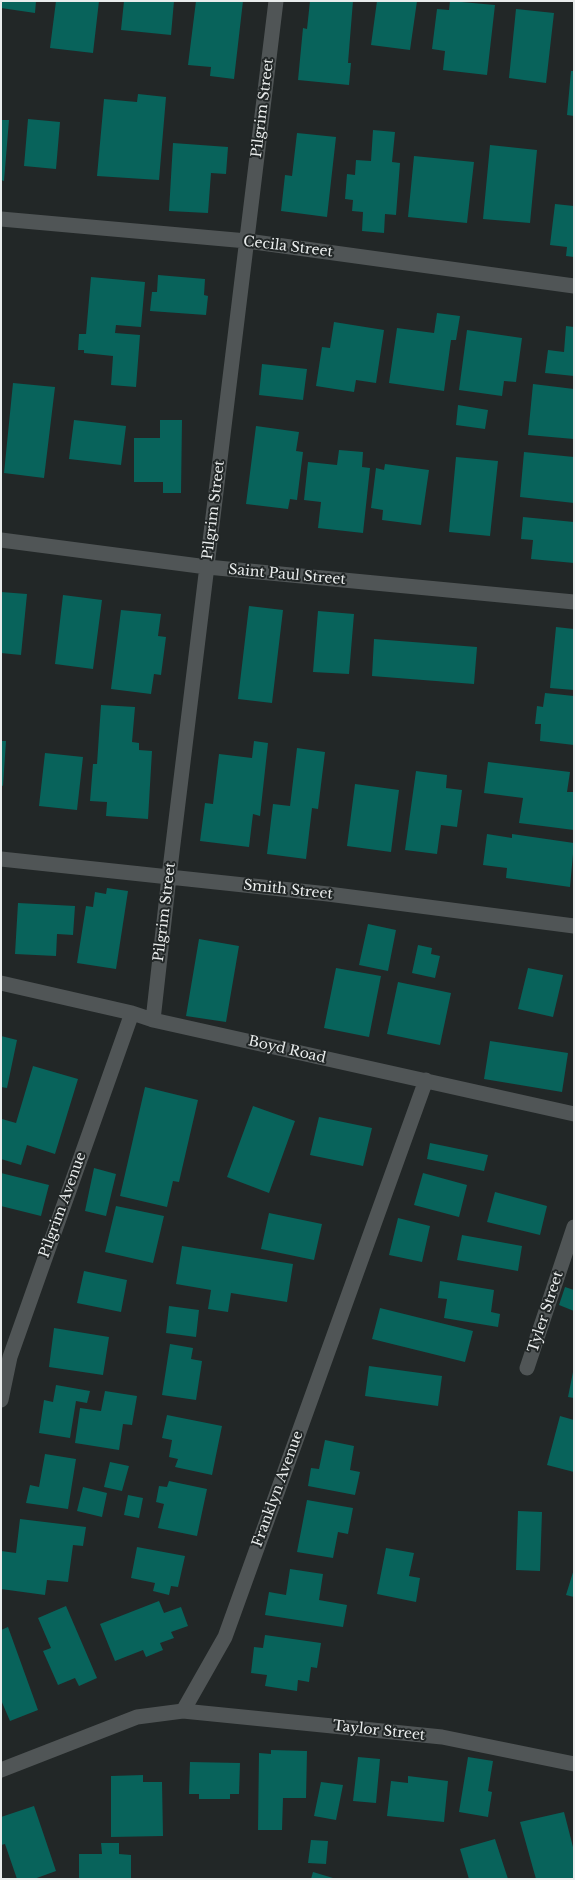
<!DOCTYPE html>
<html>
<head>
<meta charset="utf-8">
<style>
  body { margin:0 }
  #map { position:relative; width:575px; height:1880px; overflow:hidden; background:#222727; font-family:"Libre Baskerville",serif }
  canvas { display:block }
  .frame { position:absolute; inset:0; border:2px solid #e9ecec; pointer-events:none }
</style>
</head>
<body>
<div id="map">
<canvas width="575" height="1880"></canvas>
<div class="frame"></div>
</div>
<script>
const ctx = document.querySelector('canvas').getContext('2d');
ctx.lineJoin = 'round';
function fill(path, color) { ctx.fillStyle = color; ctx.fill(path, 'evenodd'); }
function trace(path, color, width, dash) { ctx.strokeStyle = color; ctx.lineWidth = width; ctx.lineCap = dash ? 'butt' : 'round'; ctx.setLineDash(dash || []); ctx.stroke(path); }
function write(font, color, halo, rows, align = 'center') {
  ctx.font = font + ' "Libre Baskerville",serif'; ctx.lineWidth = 4; ctx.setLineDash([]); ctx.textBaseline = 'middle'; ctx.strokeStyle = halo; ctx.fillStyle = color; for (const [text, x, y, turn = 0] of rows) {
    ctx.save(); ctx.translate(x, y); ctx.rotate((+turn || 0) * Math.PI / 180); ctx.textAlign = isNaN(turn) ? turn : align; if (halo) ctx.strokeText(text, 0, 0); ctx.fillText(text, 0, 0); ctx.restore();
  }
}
const building = new Path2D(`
  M1,1H36L35,13L1,8Z
  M56,1H99L93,53L50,48Z
  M124,1H174L171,35L121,30Z
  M196,1H243L234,79L210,76L211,67L188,65Z
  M310,1H353L348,63H351L349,85L298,80L303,28L307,29Z
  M377,1H417L410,50L371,45Z
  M450,1L495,5L487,75L443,70L445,51L432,49L437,9L449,10Z
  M516,9L554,13L546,83L509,78Z
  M571,71H574V116L567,115Z
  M138,94L166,97L159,180L97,176L104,99L137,102Z
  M28,119L60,122L56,169L24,166Z
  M1,120H9L4,181L1,180Z
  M373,130L395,132L392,162L400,163L396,215L385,214L384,233L362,231L363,212L352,211L353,200L345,199L347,174L355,175L356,160L371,161Z
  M297,133L336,137L327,217L281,211L285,175L292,176Z
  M173,143L228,147L226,174L211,173L208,213L169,211Z
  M490,145L537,150L530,223L483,219Z
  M414,156L474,162L467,223L408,217Z
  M555,204L574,206V257L566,256L567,247L550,245Z
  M158,275L205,279L204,295L208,296L206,315L150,311L152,292H157Z
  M91,277L145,282L141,327L116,325L115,333L140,335L136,387L111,385L113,356L84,353V350H78L79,334H86Z
  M437,313L460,316L456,340H451L444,391L389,383L397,328L434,333Z
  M334,322L384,330L376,383L356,380L354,392L316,386L322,347L330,348Z
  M566,326L574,327V376L545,373L548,350L564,352Z
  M467,330L522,338L516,382L504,381L502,396L459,390Z
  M262,364L307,369L303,400L259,395Z
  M13,383L55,387L44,478L4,473Z
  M533,384L574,389V439L528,435Z
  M458,405L488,410L485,429L456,425Z
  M74,420L126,426L121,465L69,459Z
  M160,420H182L181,493H163V482H134V438H160Z
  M256,426L299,432L296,451L303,452L297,500L290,499L288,509L246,504Z
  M339,450L363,452L362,467L370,468L363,533L318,528L321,502L304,500L308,462L337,465Z
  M524,452L574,457V503L520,497Z
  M456,457L498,461L490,536L449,532Z
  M385,464L429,470L421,525L382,520L383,510L371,508L376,468L384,470Z
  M523,517L574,522V563L531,559L533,540L521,539Z
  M1,592L27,594L21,655L1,653Z
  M63,595L102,600L93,669L55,664Z
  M249,606L283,610L272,703L238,699Z
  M121,610L161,614L158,636L166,637L161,675L154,674L151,694L111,689Z
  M318,611L354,614L349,674L313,672Z
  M556,627L574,629V690L550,688Z
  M374,639L477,647L474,684L372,676Z
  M545,693L574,696V745L540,741L541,724H535L537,706L543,707Z
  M101,705L135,707L132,742L139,743V750L152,751L148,819L106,816L107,802L90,801L93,764H97Z
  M1,741H6L3,786L1,785Z
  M254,741L268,743L260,816L253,814L249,847L200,841L205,803L213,804L219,754L252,758Z
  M297,748L325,752L318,809L312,808L306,859L267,854L273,804L290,806Z
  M45,753L83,757L77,810L39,806Z
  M488,762L570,772L567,792H574V830L519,823L523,798L484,793Z
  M416,771L447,775L446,788L462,790L457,827L441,825L437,854L405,850Z
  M355,784L399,790L391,852L347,846Z
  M487,834L512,838V834L574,843L570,887L506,878L507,868L483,865Z
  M107,888L128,891L116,969L77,963L86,906L93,907L95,892L106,894Z
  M18,903L75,906L73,935L57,934L56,956L15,954Z
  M368,924L396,930L388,971L359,965Z
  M199,939L239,946L226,1022L186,1016Z
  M418,945L432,948L431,954L440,956L435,978L412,973Z
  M336,968L381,976L369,1037L324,1028Z
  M528,968L563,975L553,1017L518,1009Z
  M398,982L451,993L440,1045L387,1034Z
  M1,1036L17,1040L7,1088L1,1087Z
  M490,1041L568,1053L562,1092L484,1079Z
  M33,1066L78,1079L55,1154L27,1145L21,1165L1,1159V1122L2,1119L16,1123Z
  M145,1087L198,1100L179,1182L173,1181L167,1207L120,1196Z
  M253,1106L295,1121L269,1193L227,1177Z
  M319,1117L372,1128L363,1166L310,1155Z
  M430,1143L488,1155L484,1171L427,1159Z
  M94,1168L116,1174L106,1216L85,1211Z
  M1,1173L49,1185L41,1216L1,1206Z
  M423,1173L467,1185L459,1217L414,1205Z
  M495,1192L547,1206L540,1235L487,1222Z
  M116,1206L164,1216L153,1263L105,1252Z
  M269,1213L322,1224L314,1260L261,1249Z
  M398,1218L430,1226L422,1262L389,1255Z
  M462,1235L522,1246L518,1271L457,1260Z
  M182,1246L293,1264L287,1302L231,1293L228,1312L208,1309L211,1290L176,1284Z
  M84,1271L127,1280L121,1312L77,1303Z
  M440,1281L494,1290L491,1312L500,1314L498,1327L444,1318L447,1299L438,1298Z
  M565,1287L574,1290V1311L559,1305Z
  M169,1306L199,1310L196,1337L166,1333Z
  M380,1308L473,1331L465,1362L372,1339Z
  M54,1328L109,1337L103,1375L49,1367Z
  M170,1344L193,1348L191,1359L202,1361L196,1400L162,1395Z
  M369,1366L442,1376L438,1406L365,1396Z
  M573,1372H574V1398L568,1397Z
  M56,1385L90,1391L87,1403L76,1401L70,1438L39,1433L44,1400L53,1402Z
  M105,1391L137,1396L132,1425L123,1424L119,1450L75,1443L80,1408L101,1411Z
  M167,1415L222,1426L212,1475L175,1467L178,1459L169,1457L172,1440L162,1438Z
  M560,1416L574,1420V1472L547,1465Z
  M325,1440L354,1446L350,1470L360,1472L355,1495L308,1486L311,1468L319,1469Z
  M45,1454L76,1459L68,1509L26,1503L30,1485L39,1487Z
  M110,1462L129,1466L122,1491L104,1487Z
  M169,1481L207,1489L197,1536L158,1528L164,1504L156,1502L159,1486L167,1487Z
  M83,1487L107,1493L102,1517L77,1511Z
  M128,1495L143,1498L139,1518L124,1515Z
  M307,1500L353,1508L348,1534L338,1532L333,1558L297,1552Z
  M518,1511L542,1512L540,1571L516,1570Z
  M20,1519L86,1527L83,1546L73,1545L68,1582L47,1580L45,1595L1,1589V1551L16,1553Z
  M137,1547L185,1556L178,1587L171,1586L169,1595L153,1591L155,1583L131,1578Z
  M386,1548L414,1553L409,1576L420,1578L416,1602L377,1594Z
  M290,1569L323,1574L319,1600L347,1605L343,1627L265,1615L269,1592L286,1595Z
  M574,1569V1597L566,1595Z
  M159,1601L164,1613L181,1607L188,1626L171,1632L174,1638L160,1643L163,1650L146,1657L143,1650L115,1661L100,1624Z
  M66,1606L97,1678L79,1686L75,1678L58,1685L43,1651L51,1648L38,1618Z
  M8,1627L38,1710L10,1721L1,1700V1630Z
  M265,1635L321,1643L317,1668L311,1667L309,1682L298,1680L297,1691L265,1686L267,1675L251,1673L254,1647L263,1648Z
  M271,1750L307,1751L306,1798H283L282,1830H258L259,1753L271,1754Z
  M358,1757L380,1759L376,1803L353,1801Z
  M468,1757L493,1761L488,1791L492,1792L488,1817L459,1812Z
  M190,1762L240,1763L239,1794H230V1799H199V1794H189Z
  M143,1775V1782H162L163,1836L111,1837V1776Z
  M408,1776L448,1781L444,1822L387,1816L391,1781L408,1783Z
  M321,1782L343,1785L336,1820L314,1816Z
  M34,1806L56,1871L34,1879H17L5,1844L1,1845V1817Z
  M564,1812L574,1851V1879H536L520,1822Z
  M495,1839L508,1879H469L460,1849Z
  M311,1840L328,1841L326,1864L308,1863Z
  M101,1843H119V1854L131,1855V1879H79V1854H102Z
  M313,1872L333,1878V1879H311Z`);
const street = new Path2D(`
  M1,219L247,241L574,286
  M1,540L207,567L574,602
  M1,859L328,894L574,926
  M1,983L132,1013L153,1020L574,1114
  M153,1020L169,877L276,1
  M527,1368L574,1227
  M1,1400L10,1357L132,1013
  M183,1711L442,1737L574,1764
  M1,1770L137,1717L183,1711L225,1637L426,1080`);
const streetNames = [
  ["Pilgrim Street",263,108,-83],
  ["Cecila Street",288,247,7],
  ["Pilgrim Street",214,510,-83],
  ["Saint Paul Street",287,575,5],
  ["Smith Street",288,890,6],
  ["Pilgrim Street",165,912,-83],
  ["Boyd Road",287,1050,13],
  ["Pilgrim Avenue",63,1205,-70],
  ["Tyler Street",546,1312,-72],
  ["Franklyn Avenue",278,1489,-70],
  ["Taylor Street",379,1731,6]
];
fill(building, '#08635b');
trace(street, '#505556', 15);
write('14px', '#e9ecec', '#222727', streetNames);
</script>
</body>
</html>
